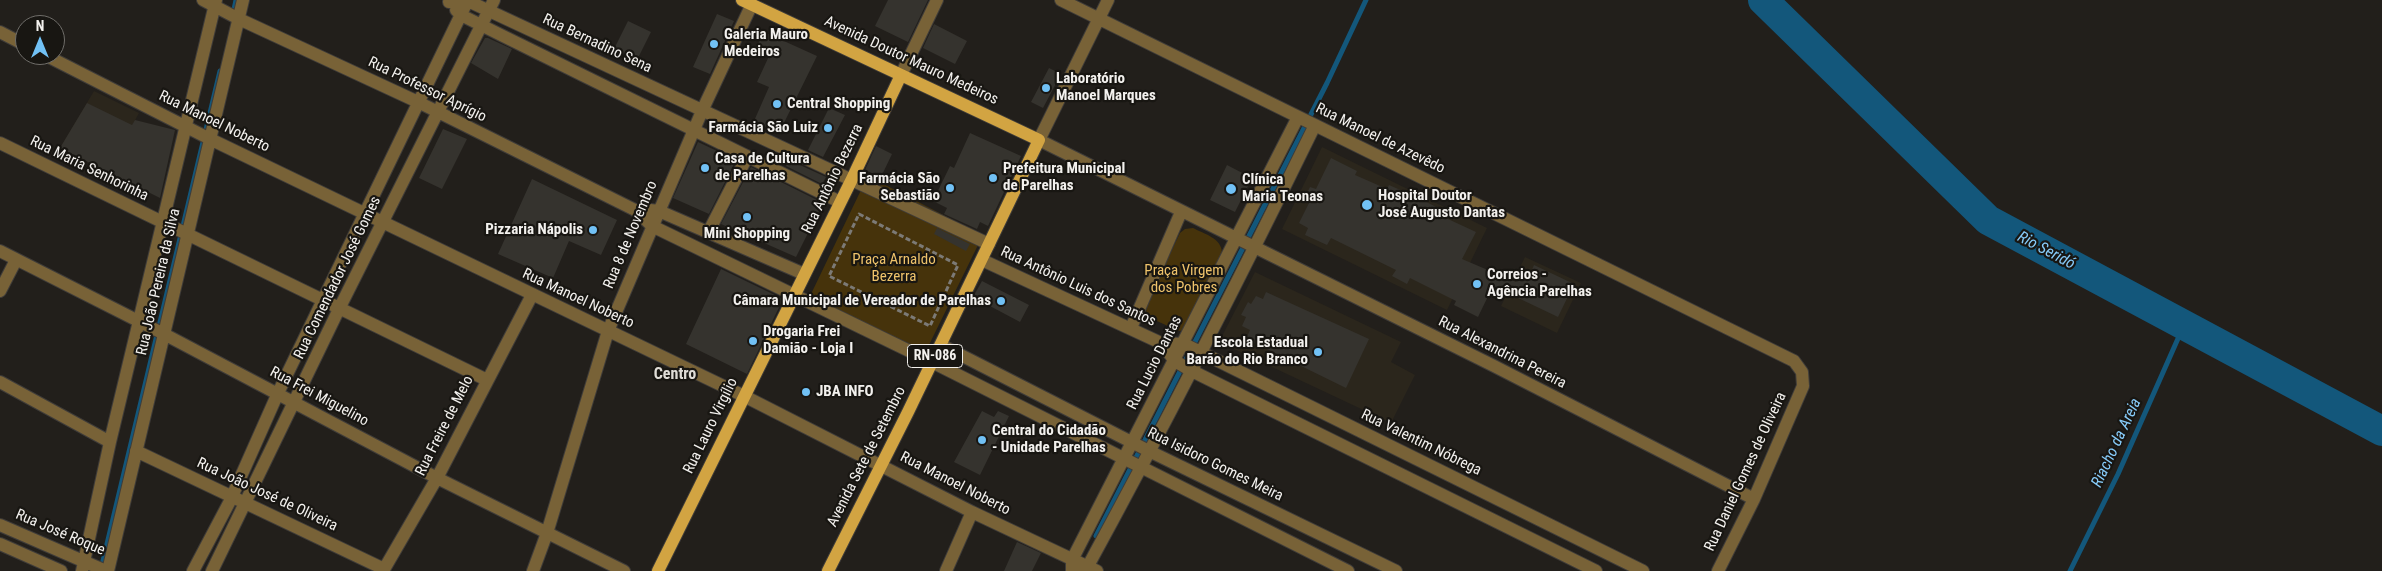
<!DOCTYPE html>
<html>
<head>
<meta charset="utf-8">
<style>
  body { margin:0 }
  #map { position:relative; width:2382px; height:571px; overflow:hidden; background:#221f1b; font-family:"Roboto Condensed",sans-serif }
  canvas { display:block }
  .north { position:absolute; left:15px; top:15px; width:50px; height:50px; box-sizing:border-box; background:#181612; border:1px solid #706e6a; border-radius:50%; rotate:0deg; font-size:14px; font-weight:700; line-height:20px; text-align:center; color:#f3f1ee }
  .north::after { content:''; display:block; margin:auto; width:18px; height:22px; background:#71c1f5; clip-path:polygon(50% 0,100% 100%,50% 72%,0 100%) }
</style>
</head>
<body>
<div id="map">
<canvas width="2382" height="571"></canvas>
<div class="north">N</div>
</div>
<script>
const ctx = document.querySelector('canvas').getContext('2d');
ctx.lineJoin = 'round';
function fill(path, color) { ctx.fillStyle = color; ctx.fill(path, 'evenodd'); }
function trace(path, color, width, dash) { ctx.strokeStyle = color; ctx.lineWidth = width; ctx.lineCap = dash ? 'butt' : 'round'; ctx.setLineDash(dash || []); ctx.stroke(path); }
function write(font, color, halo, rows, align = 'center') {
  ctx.font = font + ' "Roboto Condensed",sans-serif'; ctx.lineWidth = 4.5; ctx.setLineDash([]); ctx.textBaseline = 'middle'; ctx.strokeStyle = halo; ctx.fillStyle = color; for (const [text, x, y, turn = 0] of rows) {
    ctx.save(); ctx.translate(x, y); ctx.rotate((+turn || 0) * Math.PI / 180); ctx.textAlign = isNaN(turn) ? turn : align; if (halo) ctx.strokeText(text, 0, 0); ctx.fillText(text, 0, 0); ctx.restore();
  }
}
const built = new Path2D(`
  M94,91L139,113L108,171L60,148Z
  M1322,147L1487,228L1447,310L1282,229Z
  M1525,257L1581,283L1557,333L1501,306Z
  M1255,272L1401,342L1391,362L1415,375L1391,423L1219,342Z`);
const green = new Path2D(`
  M862,173L988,238L978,245L927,349L929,364L800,303L812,292L861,190Z
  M1193,228C1204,234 1222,238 1222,253L1184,330L1179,331L1148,317L1145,306L1180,233L1185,229Z`);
const stream = new Path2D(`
  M233,14L236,0
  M1096,536L1327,83L1366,0
  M101,569L220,71
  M2070,571L2118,474L2184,325`);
const river = new Path2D(`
  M1763,0L1988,220L2382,431`);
const building = new Path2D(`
  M888,0H928L908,42L875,26Z
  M717,14L734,21L710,74L693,67Z
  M628,21L651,32L637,60L614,49Z
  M934,24L967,41L955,64L923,48Z
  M764,32L817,56L779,133L754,121L769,87L757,82L770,54L756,48Z
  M485,38H488L512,49L498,79L471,63Z
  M1049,68L1061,74L1043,108L1031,102Z
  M87,103L132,125L135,120L175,130L160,198L60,148Z
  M829,108L845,115L823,157L808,150Z
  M443,129L467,139L442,189L419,178Z
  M970,133L1021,156L988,226L980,222L977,229L944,214L947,208L933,201L950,166L954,168Z
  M698,142L736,160L709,214L673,198Z
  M876,146L892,154L881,177L865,170Z
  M1331,158L1357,171L1355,175L1387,189L1389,185L1421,199L1451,215L1448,219L1476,232L1462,259L1516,282L1522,270L1530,274L1534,265L1574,284L1558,317L1493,286L1478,317L1454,305L1456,301L1410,278L1407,284L1392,276L1396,270L1331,238L1327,245L1305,235L1308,228L1299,223L1309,203L1303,201L1310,187L1316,189Z
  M789,160L826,177L822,184L786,166Z
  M1227,165L1252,178L1235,212L1210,200Z
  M751,167L823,203L796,257L721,224Z
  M532,179L617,220L601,255L569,241L553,278L498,254Z
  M937,228L970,244L966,251L934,234Z
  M721,269L783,299L747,374L686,344Z
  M982,281L1029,305L1020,322L973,297Z
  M1266,292L1369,339L1346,388L1246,339L1250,330L1242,326L1246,317L1241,315L1248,302L1251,304L1256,296L1263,299Z
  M982,411L994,417L998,411L1009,416L980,475L954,462Z
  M1017,542L1041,553L1032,571H1004Z`);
const path = new Path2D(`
  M859,214L958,265L930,326L829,276Z`);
const minor = new Path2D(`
  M203,0L239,19L418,102L635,210L652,226L932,362L1348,571
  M1061,0L1794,361L1802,372L1803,386L1754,499L1718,571
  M1108,0L1039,140L1494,366L1754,499
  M449,2L468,1L989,244
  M456,10L461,15L501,35L840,202
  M0,32L25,45
  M45,55L210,139L744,396L972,512L1097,571
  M901,75L937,0
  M0,143L487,380
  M650,210L659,211L804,274
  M709,231L747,157
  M0,251L164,334L437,478L624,571
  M982,260L1161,343L1175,361L1190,370L1596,571
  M0,291L16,260
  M1131,328L1181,212
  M1161,343L1184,344L1643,571
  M941,345L1149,451L1396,571
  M0,382L110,442
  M136,451L384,569
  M0,525L106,571
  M0,544L61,571
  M82,571L110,442L216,0
  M108,571L243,0
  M193,571L230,501L278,393L468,0
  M212,571L339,309L494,0
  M383,571L437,478L532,295
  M533,571L547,533L608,331L702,111L752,4
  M946,571L972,512
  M1072,571V560L1298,117
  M1081,571L1088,566C1167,421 1242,274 1315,125`);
const major = new Path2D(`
  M742,0L1039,140L908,412L828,571
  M658,571L852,179L901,75`);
const markers = [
  [714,44,5,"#71c1f5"],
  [1046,88,5,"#71c1f5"],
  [777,104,5,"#71c1f5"],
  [828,128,5,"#71c1f5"],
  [705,168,5,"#71c1f5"],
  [993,178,5,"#71c1f5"],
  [950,188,5,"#71c1f5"],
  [1231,189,6,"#71c1f5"],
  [1367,205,6,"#71c1f5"],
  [747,217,5,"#71c1f5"],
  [593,230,5,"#71c1f5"],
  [1477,284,5,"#71c1f5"],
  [1001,301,5,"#71c1f5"],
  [753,341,5,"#71c1f5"],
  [1318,352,5,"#71c1f5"],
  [806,392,5,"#71c1f5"],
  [982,440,5,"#71c1f5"]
];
const shields = [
  [935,356,55]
];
const shieldNames = [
  ["RN-086",935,356]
];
const poiNames = [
  ["Galeria Mauro",724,35],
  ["Medeiros",724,52],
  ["Laboratório",1056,79],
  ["Manoel Marques",1056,96],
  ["Central Shopping",787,104],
  ["Farmácia São Luiz",818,128,"right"],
  ["Casa de Cultura",715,159],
  ["de Parelhas",715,176],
  ["Prefeitura Municipal",1003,169],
  ["de Parelhas",1003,186],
  ["Farmácia São",940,179,"right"],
  ["Sebastião",940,196,"right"],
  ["Clínica",1242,180],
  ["Maria Teonas",1242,197],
  ["Hospital Doutor",1378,196],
  ["José Augusto Dantas",1378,213],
  ["Pizzaria Nápolis",583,230,"right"],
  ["Mini Shopping",747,234,"center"],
  ["Correios -",1487,275],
  ["Agência Parelhas",1487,292],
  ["Câmara Municipal de Vereador de Parelhas",991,301,"right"],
  ["Drogaria Frei",763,332],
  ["Damião - Loja I",763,349],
  ["Escola Estadual",1308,343,"right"],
  ["Barão do Rio Branco",1308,360,"right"],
  ["JBA INFO",816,392],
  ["Central do Cidadão",992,431],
  ["- Unidade Parelhas",992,448]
];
const streetNames = [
  ["Rua Bernadino Sena",597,44,25],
  ["Avenida Doutor Mauro Medeiros",911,61,25],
  ["Rua Professor Aprígio",427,90,26],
  ["Rua Manoel Noberto",214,122,26],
  ["Rua Manoel de Azevêdo",1380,139,26],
  ["Rua Maria Senhorinha",89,169,26],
  ["Rua Antônio Bezerra",833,179,-64],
  ["Rua 8 de Novembro",631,235,-67],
  ["Rua Comendador José Gomes",338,278,-64],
  ["Rua João Pereira da Silva",159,282,-77],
  ["Rua Antônio Luis dos Santos",1078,287,25],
  ["Rua Manoel Noberto",578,299,25],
  ["Rua Alexandrina Pereira",1502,353,27],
  ["Rua Lucio Dantas",1155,363,-63],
  ["Rua Frei Miguelino",319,397,28],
  ["Rua Freire de Melo",445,426,-63],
  ["Rua Lauro Virgílio",711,426,-64],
  ["Rua Valentim Nóbrega",1421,443,26],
  ["Avenida Sete de Setembro",867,457,-63],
  ["Rua Isidoro Gomes Meira",1215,465,26],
  ["Rua Daniel Gomes de Oliveira",1746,472,-65],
  ["Rua Manoel Noberto",955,484,27],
  ["Rua João José de Oliveira",267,495,25],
  ["Rua José Roque",60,533,23]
];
const parkNames = [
  ["Praça Arnaldo",894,260],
  ["Bezerra",894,277],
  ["Praça Virgem",1184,271],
  ["dos Pobres",1184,288]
];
const waterNames = [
  ["Rio Seridó",2046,251,28],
  ["Riacho da Areia",2117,443,-65]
];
const neighbourhoodNames = [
  ["Centro",675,375]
];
fill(built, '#2b261c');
fill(green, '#46330b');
trace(stream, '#13577b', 5);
trace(river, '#13577b', 30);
fill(building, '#35332e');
trace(minor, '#3f3c39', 14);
trace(major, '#3f3c39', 14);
trace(path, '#7c7a76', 3, [5, 2.5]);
trace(minor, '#786237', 12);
trace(major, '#d2a442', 12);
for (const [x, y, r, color] of markers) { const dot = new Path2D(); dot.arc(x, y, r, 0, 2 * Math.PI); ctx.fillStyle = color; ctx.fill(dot); trace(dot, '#181612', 2); }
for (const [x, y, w] of shields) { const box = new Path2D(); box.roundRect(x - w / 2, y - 11.5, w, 23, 4); ctx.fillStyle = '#181612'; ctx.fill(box); trace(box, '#f3f1ee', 1); }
write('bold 14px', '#f3f1ee', null, shieldNames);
write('bold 15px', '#f3f1ee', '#181612', poiNames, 'left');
write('15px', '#f3f1ee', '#181612', streetNames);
write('15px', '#efc36b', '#181612', parkNames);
write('italic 16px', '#87cbf9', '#181612', waterNames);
write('bold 16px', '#e0ddd7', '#181612', neighbourhoodNames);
</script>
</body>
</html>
